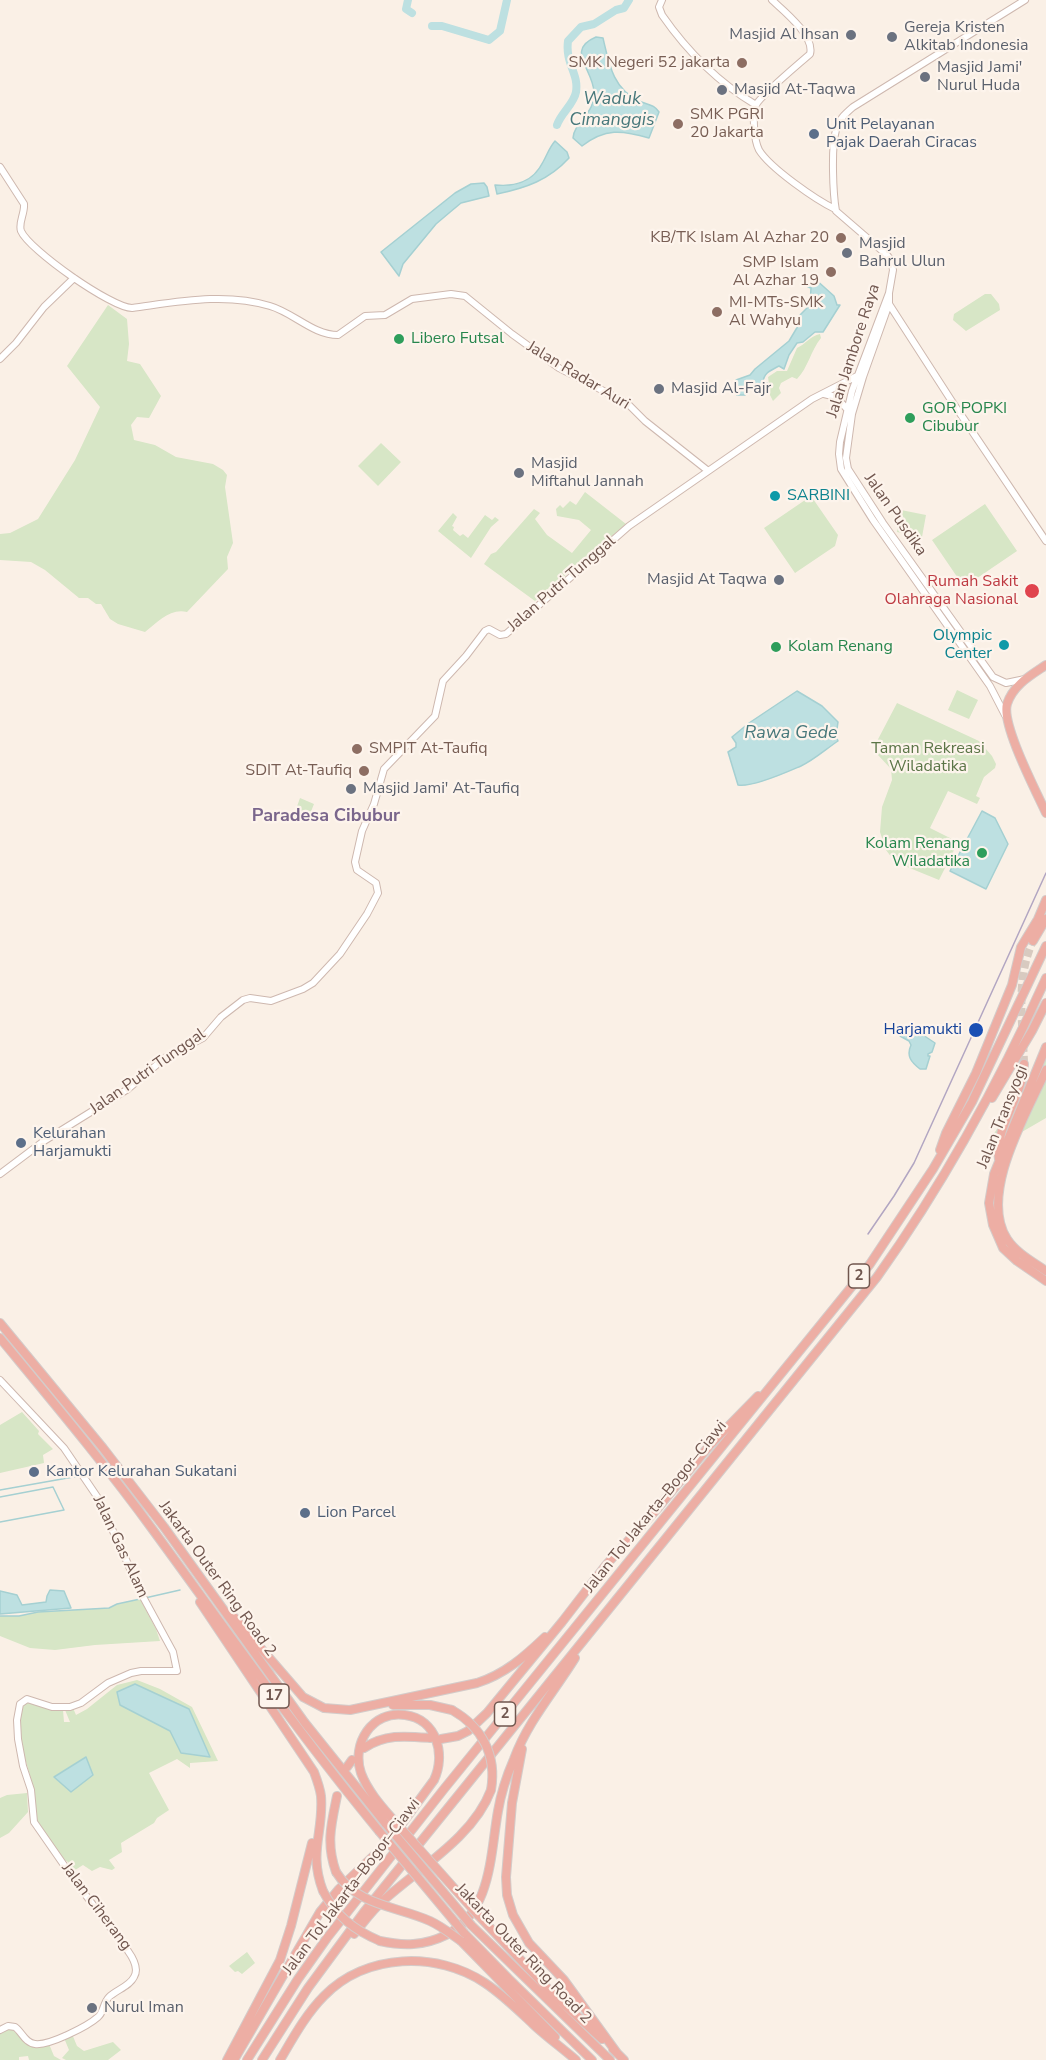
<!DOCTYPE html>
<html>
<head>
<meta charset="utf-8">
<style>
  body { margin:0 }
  canvas { display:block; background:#faf0e6 }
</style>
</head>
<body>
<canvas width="1046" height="2060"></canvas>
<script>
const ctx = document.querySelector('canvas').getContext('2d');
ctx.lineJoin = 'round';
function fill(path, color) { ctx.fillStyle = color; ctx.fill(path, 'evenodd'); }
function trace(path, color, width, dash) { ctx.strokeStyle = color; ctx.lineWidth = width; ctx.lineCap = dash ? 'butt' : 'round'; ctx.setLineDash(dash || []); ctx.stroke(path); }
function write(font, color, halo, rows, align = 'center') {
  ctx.font = font + ' "Nunito Sans",sans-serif'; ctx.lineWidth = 4.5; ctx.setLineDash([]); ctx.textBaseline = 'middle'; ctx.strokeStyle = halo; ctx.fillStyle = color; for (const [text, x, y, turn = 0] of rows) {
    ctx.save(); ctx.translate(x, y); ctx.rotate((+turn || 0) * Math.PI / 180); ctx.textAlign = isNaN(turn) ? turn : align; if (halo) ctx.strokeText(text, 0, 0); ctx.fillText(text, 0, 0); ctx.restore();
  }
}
const green = new Path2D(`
  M985,294H991L999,304L1000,310L966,331L953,320L954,314Z
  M108,305L127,319L129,344L127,361L140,364L161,396L149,418L137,417L131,425L134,440L155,445L176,457L213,464L223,470L227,475L225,487L233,543L227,557L228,569L187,612C170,608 158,622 145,632L118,624L110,619L101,604H96L88,598H79L45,570L31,562L0,560V534L10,533L38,519L75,460L100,407L67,366Z
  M820,334L821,338C811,350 808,368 797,379L792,377L781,383L779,388L781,393L773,401L767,389L769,384L768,377L777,371H787L797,348C806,344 810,336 820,334Z
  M381,443L401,462L378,486L358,466Z
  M585,492L626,524L535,601L484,564L491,554L496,552L534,509L540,513L535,519L547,535L572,553L591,530L579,520L557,516L556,509L560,505L563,508L570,501L576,505Z
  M811,496L838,535L835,546L795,573L764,528Z
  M985,504L1017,551L964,587L932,540Z
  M901,510L926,515L922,537L897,532Z
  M453,513L457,517L452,526L454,527L453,530L460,536L463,534L468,538L485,515L492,520L495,517L499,520L491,527L471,558L438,531Z
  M957,690L978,700L969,719L948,710Z
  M897,703L979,741L992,756L996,764L995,768L984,777L976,796L980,798L977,804L948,791L930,828L958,842L939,880L895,862L886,850L880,832L882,807L892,780L891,769L878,755L875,745Z
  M300,798L314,804L308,819L294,815Z
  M1046,1055V1118L989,1151L985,1147Z
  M22,1412L39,1431L38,1434L53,1449L43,1455L44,1463L0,1473V1425Z
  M140,1599L156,1629L160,1641L95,1645L55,1650L30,1648L0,1636V1616H19L38,1612L109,1608L117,1604Z
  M137,1680L160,1689L192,1707L218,1761L190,1763V1768L177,1759L149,1773L169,1810L157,1818L154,1823L121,1843L122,1852L109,1860L115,1868L112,1870L100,1867L92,1871L83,1865L72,1872L67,1864L68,1862L63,1859C55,1848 37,1829 34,1816C32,1809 35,1800 34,1792C31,1770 7,1719 27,1702L63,1710L64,1722H70L65,1710L73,1708L76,1715L87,1709L117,1685ZM189,1709L181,1753L170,1731L158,1723Z
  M27,1793L28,1812L9,1833L0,1838V1798L7,1795Z
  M247,1952L255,1963L242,1974L238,1971L235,1972L229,1966Z
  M11,2029L34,2047L49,2044L54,2056L61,2060H29L28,2056L19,2057V2060H0V2032Z
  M72,2034L77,2046L84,2051L113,2042L121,2050L108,2060H66L62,2058L69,2050L64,2038Z`);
const water = new Path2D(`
  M596,37L603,38C609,64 613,89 639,101C648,105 654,104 659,112L649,138C622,130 605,128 582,146L573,138C574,122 596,113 594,92C593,69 565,50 596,37Z
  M555,141L567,152L569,158C549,180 526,188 497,194L495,185C516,187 533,182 543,162C547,155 549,148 555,141Z
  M484,183L487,187L489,196L461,203L449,213L436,224L403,264L399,276L381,252L455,193L471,184Z
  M814,278L834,296L837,305H840L823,332H815L803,342L797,343L789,355L784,369L779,366C772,370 764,372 763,382L767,383L765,390L758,391L753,388L748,390L745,395H737L734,384L736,380L750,375L755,369L789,341L798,326L800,315L810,305L811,288L808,287Z
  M797,691L822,706L838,722L836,736L838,741C826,749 814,760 801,766C787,772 752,788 738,785L728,752L736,747V743L732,737L749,723Z
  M982,811L995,818L1008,844L986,889L950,871Z
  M914,1029L935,1043L932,1052L928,1054V1056H930L926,1069H920C911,1062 906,1056 911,1045L909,1041L900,1036L898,1030L907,1036Z
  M50,1590L64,1591L71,1608L0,1614V1591L17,1595L22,1605L46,1602L47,1596Z
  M135,1684L189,1709L210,1757L181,1753L170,1731L120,1705L117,1692Z
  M86,1757L93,1775L71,1792L54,1777Z`);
const stream = new Path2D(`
  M0,1490L79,1476
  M0,1497L53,1487L64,1510L0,1522
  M145,1598L180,1590
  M0,1616H19L38,1612L109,1608L117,1604L140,1599`);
const river = new Path2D(`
  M408,0L406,9L412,13
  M432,26H442L489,40L500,31L507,0
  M557,125C561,113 574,104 576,92C579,73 565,64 568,41L581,27L594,24L616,10L624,8L629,0`);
const highwayTunnel = new Path2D(`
  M1024,1064C1023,1022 1015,980 1033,941`);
const secondary = new Path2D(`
  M662,0L659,7L662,15C687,51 719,83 756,105
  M772,0C784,11 815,36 810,54C800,63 760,96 756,105C752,115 754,140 759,150C770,168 816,200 835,209
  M0,167L24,204C25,213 18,223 21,231C29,250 112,308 132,308C177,302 225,292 270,306C294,313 313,335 338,335L365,316L385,315L412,299L451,294L465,296L512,334L559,368L627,403L645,421L707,470
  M889,294V304L863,377L852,414L846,458L848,469L883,523L993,677L1006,683L1025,679
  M889,304L951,400L1046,541
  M0,359L16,343L44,307L74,278
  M824,394L836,397L847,409
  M1005,715L990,686L873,520L841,469L839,454L840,442L852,391L889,293L893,270L891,260L887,255L836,211C833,194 831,147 836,130C838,120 845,114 853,107L1025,0
  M0,1174L44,1141L128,1089L166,1057L203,1038L221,1017L243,1000L250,998L271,1001L303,989L313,983L340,954L367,914L378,893L376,883L357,870L355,862L362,831L374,804L384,769L435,716L443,681L466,656L485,631L489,629L500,635L506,634L629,526L812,399L857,376
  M0,1380L64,1448L98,1498L142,1595L173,1652L177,1671H141L131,1673L108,1683L81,1703L70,1707H52L27,1699L20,1704L17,1720L18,1739L23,1766L31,1790L34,1822L75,1881L128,1951C133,1958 139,1969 134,1977C130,1986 116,1990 109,1997C103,2003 104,2012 98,2017C88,2026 49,2046 35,2044C25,2043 22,2032 15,2027L8,2026L0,2030`);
const highway = new Path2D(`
  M1046,665C1031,675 1013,685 1007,704C1001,724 1036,791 1046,813
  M1033,941L1046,919
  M1046,1047L994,1174L989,1203L993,1225L1003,1248L1017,1261L1046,1281
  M1046,1070C1027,1113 978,1194 1007,1239C1016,1253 1033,1262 1046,1271
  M992,1098L1032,1031L1046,1003
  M940,1150L946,1133L976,1073L1012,985L1021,947L1038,919L1046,900
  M999,1159C994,1127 1023,1097 1024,1064
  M0,1323L103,1448L164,1527L305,1723L386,1824
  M0,1338C52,1401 105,1464 153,1530C227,1631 299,1734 379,1831
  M200,1602L314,1772C317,1780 320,1788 321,1796C324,1832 308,1852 323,1891
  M234,1617L303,1697L324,1708L350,1710L477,1683C505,1674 524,1657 545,1637
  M393,1705H430L452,1710
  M441,1739L458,1736L468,1731L487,1713L562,1622L606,1565L657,1509L710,1445L758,1396
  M364,1748C385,1734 405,1736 430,1738
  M522,1749L512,1803L506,1877L507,1895L513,1915L529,1943L564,1980L617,2053
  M347,1767L352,1760
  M336,1872C326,1844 331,1825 337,1796
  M478,1915L552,1993L602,2039
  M471,1925L610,2060
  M464,1933L509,1979L592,2060
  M354,1934C364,1922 373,1909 385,1899C421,1867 474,1836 491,1790
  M380,1941C403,1946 424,1946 446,1935C492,1912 490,1855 498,1811C501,1793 507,1775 514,1759C528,1721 554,1692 575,1658
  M461,1941L555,2037
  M613,2049L624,2060
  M227,2060L280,1960L291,1926L312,1843
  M234,2060L320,1912L339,1889L390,1840L434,1780C446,1755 437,1719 405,1715C372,1710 351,1744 361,1773C368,1792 383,1808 396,1823
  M247,2060L298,1979L327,1938L444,1789L870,1264L933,1169L972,1102L1046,946
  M262,2060L308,1988L364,1912L877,1277C944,1183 999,1083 1046,978
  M280,2060C293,2038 306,2014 324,1996C366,1953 437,1951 485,1983C503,1995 518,2010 534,2025C547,2037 562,2048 576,2060`);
const tram = new Path2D(`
  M868,1234L894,1196L914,1163L1046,873`);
const highwayBridge = new Path2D(`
  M452,1710C482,1727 497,1755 491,1790
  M396,1823L478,1915
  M386,1824L471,1925
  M379,1831L464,1933
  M336,1872C357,1906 397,1906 430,1921C441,1926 451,1934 461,1941
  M323,1891C336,1916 354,1930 380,1941`);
const markers = [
  [851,35,6,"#6b7280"],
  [892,37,6,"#6b7280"],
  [742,63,6,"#8d6e63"],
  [925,77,6,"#6b7280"],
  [722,90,6,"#6b7280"],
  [678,124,6,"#8d6e63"],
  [814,134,6,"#5c6f8a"],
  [841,238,6,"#8d6e63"],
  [847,253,6,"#6b7280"],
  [831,272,6,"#8d6e63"],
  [717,312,6,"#8d6e63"],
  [399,339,6,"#2e9e5b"],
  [659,389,6,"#6b7280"],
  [910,418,6,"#2e9e5b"],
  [519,473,6,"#6b7280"],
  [775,496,6,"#0f9aa8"],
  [779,580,6,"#6b7280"],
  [1032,591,8,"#e0444e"],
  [1004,645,6,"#0f9aa8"],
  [776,647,6,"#2e9e5b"],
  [357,749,6,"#8d6e63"],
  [364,771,6,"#8d6e63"],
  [351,789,6,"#6b7280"],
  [982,853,6,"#2e9e5b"],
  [976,1030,8,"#1a4fb4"],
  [21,1143,6,"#5c6f8a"],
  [34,1472,6,"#5c6f8a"],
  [305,1513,6,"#5c6f8a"],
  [92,2008,6,"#6b7280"]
];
const shields = [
  [859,1276,21],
  [274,1696,30],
  [505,1714,21]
];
const shieldNames = [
  ["2",859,1276],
  ["17",274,1696],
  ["2",505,1714]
];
const worshipNames = [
  ["Gereja Kristen",904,28],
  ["Alkitab Indonesia",904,46],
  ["Masjid Al Ihsan",839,35,"right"],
  ["Masjid Jami'",937,68],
  ["Nurul Huda",937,86],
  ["Masjid At-Taqwa",734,90],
  ["Masjid",859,244],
  ["Bahrul Ulun",859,262],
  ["Masjid Al-Fajr",671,389],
  ["Masjid",531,464],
  ["Miftahul Jannah",531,482],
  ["Masjid At Taqwa",767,580,"right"],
  ["Masjid Jami' At-Taufiq",363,789],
  ["Nurul Iman",104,2008]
];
const educationNames = [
  ["SMK Negeri 52 jakarta",730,63],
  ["SMK PGRI",690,115,"left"],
  ["20 Jakarta",690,133,"left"],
  ["KB/TK Islam Al Azhar 20",829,238],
  ["SMP Islam",819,263],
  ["Al Azhar 19",819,281],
  ["MI-MTs-SMK",729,303,"left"],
  ["Al Wahyu",729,321,"left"],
  ["SMPIT At-Taufiq",369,749,"left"],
  ["SDIT At-Taufiq",352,771]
];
const serviceNames = [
  ["Unit Pelayanan",826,125],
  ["Pajak Daerah Ciracas",826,143],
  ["Kelurahan",33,1134],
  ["Harjamukti",33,1152],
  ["Kantor Kelurahan Sukatani",46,1472],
  ["Lion Parcel",317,1513]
];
const leisureNames = [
  ["Libero Futsal",411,339],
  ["GOR POPKI",922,409],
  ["Cibubur",922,427],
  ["Kolam Renang",788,647],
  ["Kolam Renang",970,844,"right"],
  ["Wiladatika",970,862,"right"]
];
const streetNames = [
  ["Jalan Jambore Raya",854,351,-72],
  ["Jalan Radar Auri",578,376,31],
  ["Jalan Pusdika",895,515,55],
  ["Jalan Putri Tunggal",562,584,-41],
  ["Jalan Putri Tunggal",148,1072,-35],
  ["Jalan Transyogi",1003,1117,-68],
  ["Jalan Tol Jakarta–Bogor–Ciawi",656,1507,-51],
  ["Jalan Gas Alam",120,1547,65],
  ["Jakarta Outer Ring Road 2",217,1579,54],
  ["Jalan Tol Jakarta–Bogor–Ciawi",352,1887,-53],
  ["Jalan Ciherang",96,1907,53],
  ["Jakarta Outer Ring Road 2",523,1954,46]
];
const cultureNames = [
  ["SARBINI",787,496],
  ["Olympic",992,636,"right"],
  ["Center",992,654,"right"]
];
const healthNames = [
  ["Rumah Sakit",1018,582],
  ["Olahraga Nasional",1018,600]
];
const parkNames = [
  ["Taman Rekreasi",928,749],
  ["Wiladatika",928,767]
];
const transitNames = [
  ["Harjamukti",962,1030]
];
const waterNames = [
  ["Waduk",612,100],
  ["Cimanggis",612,121],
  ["Rawa Gede",791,734]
];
const neighbourhoodNames = [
  ["Paradesa Cibubur",326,817]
];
fill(green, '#d7e6c6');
fill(water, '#bde0e1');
trace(water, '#a5d0d2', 1.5);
trace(stream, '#a5d0d2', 1.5);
trace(river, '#bde0e1', 8);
trace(highwayTunnel, '#d8cac0', 8, [8, 4]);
trace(secondary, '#ceb8af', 8);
trace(highway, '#d4ccca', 10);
trace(secondary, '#fff', 6);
trace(highway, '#edaea4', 8);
trace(tram, '#b2a6c2', 1.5);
trace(highwayBridge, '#d4ccca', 10, []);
trace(highwayBridge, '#edaea4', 8);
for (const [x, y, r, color] of markers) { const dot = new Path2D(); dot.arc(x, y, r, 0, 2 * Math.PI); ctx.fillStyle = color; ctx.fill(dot); trace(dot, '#fdf4ec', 2); }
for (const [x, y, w] of shields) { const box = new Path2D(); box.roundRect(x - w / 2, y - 12, w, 24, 4.5); ctx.fillStyle = '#fdf4ec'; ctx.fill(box); trace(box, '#70564e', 1.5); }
write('bold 15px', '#70564e', null, shieldNames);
write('16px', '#5b616d', '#fdf4ec', worshipNames, 'left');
write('16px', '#785e54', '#fdf4ec', educationNames, 'right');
write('16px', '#4e5e75', '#fdf4ec', serviceNames, 'left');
write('16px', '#27864d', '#fdf4ec', leisureNames, 'left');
write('16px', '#70564e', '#fdf4ec', streetNames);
write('16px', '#0d838f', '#fdf4ec', cultureNames, 'left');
write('16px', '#be3a42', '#fdf4ec', healthNames, 'right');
write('16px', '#5b7547', '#fdf4ec', parkNames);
write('16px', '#164399', '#fdf4ec', transitNames, 'right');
write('italic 18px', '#47787b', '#fdf4ec', waterNames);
write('bold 18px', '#7a668c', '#fdf4ec', neighbourhoodNames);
</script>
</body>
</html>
